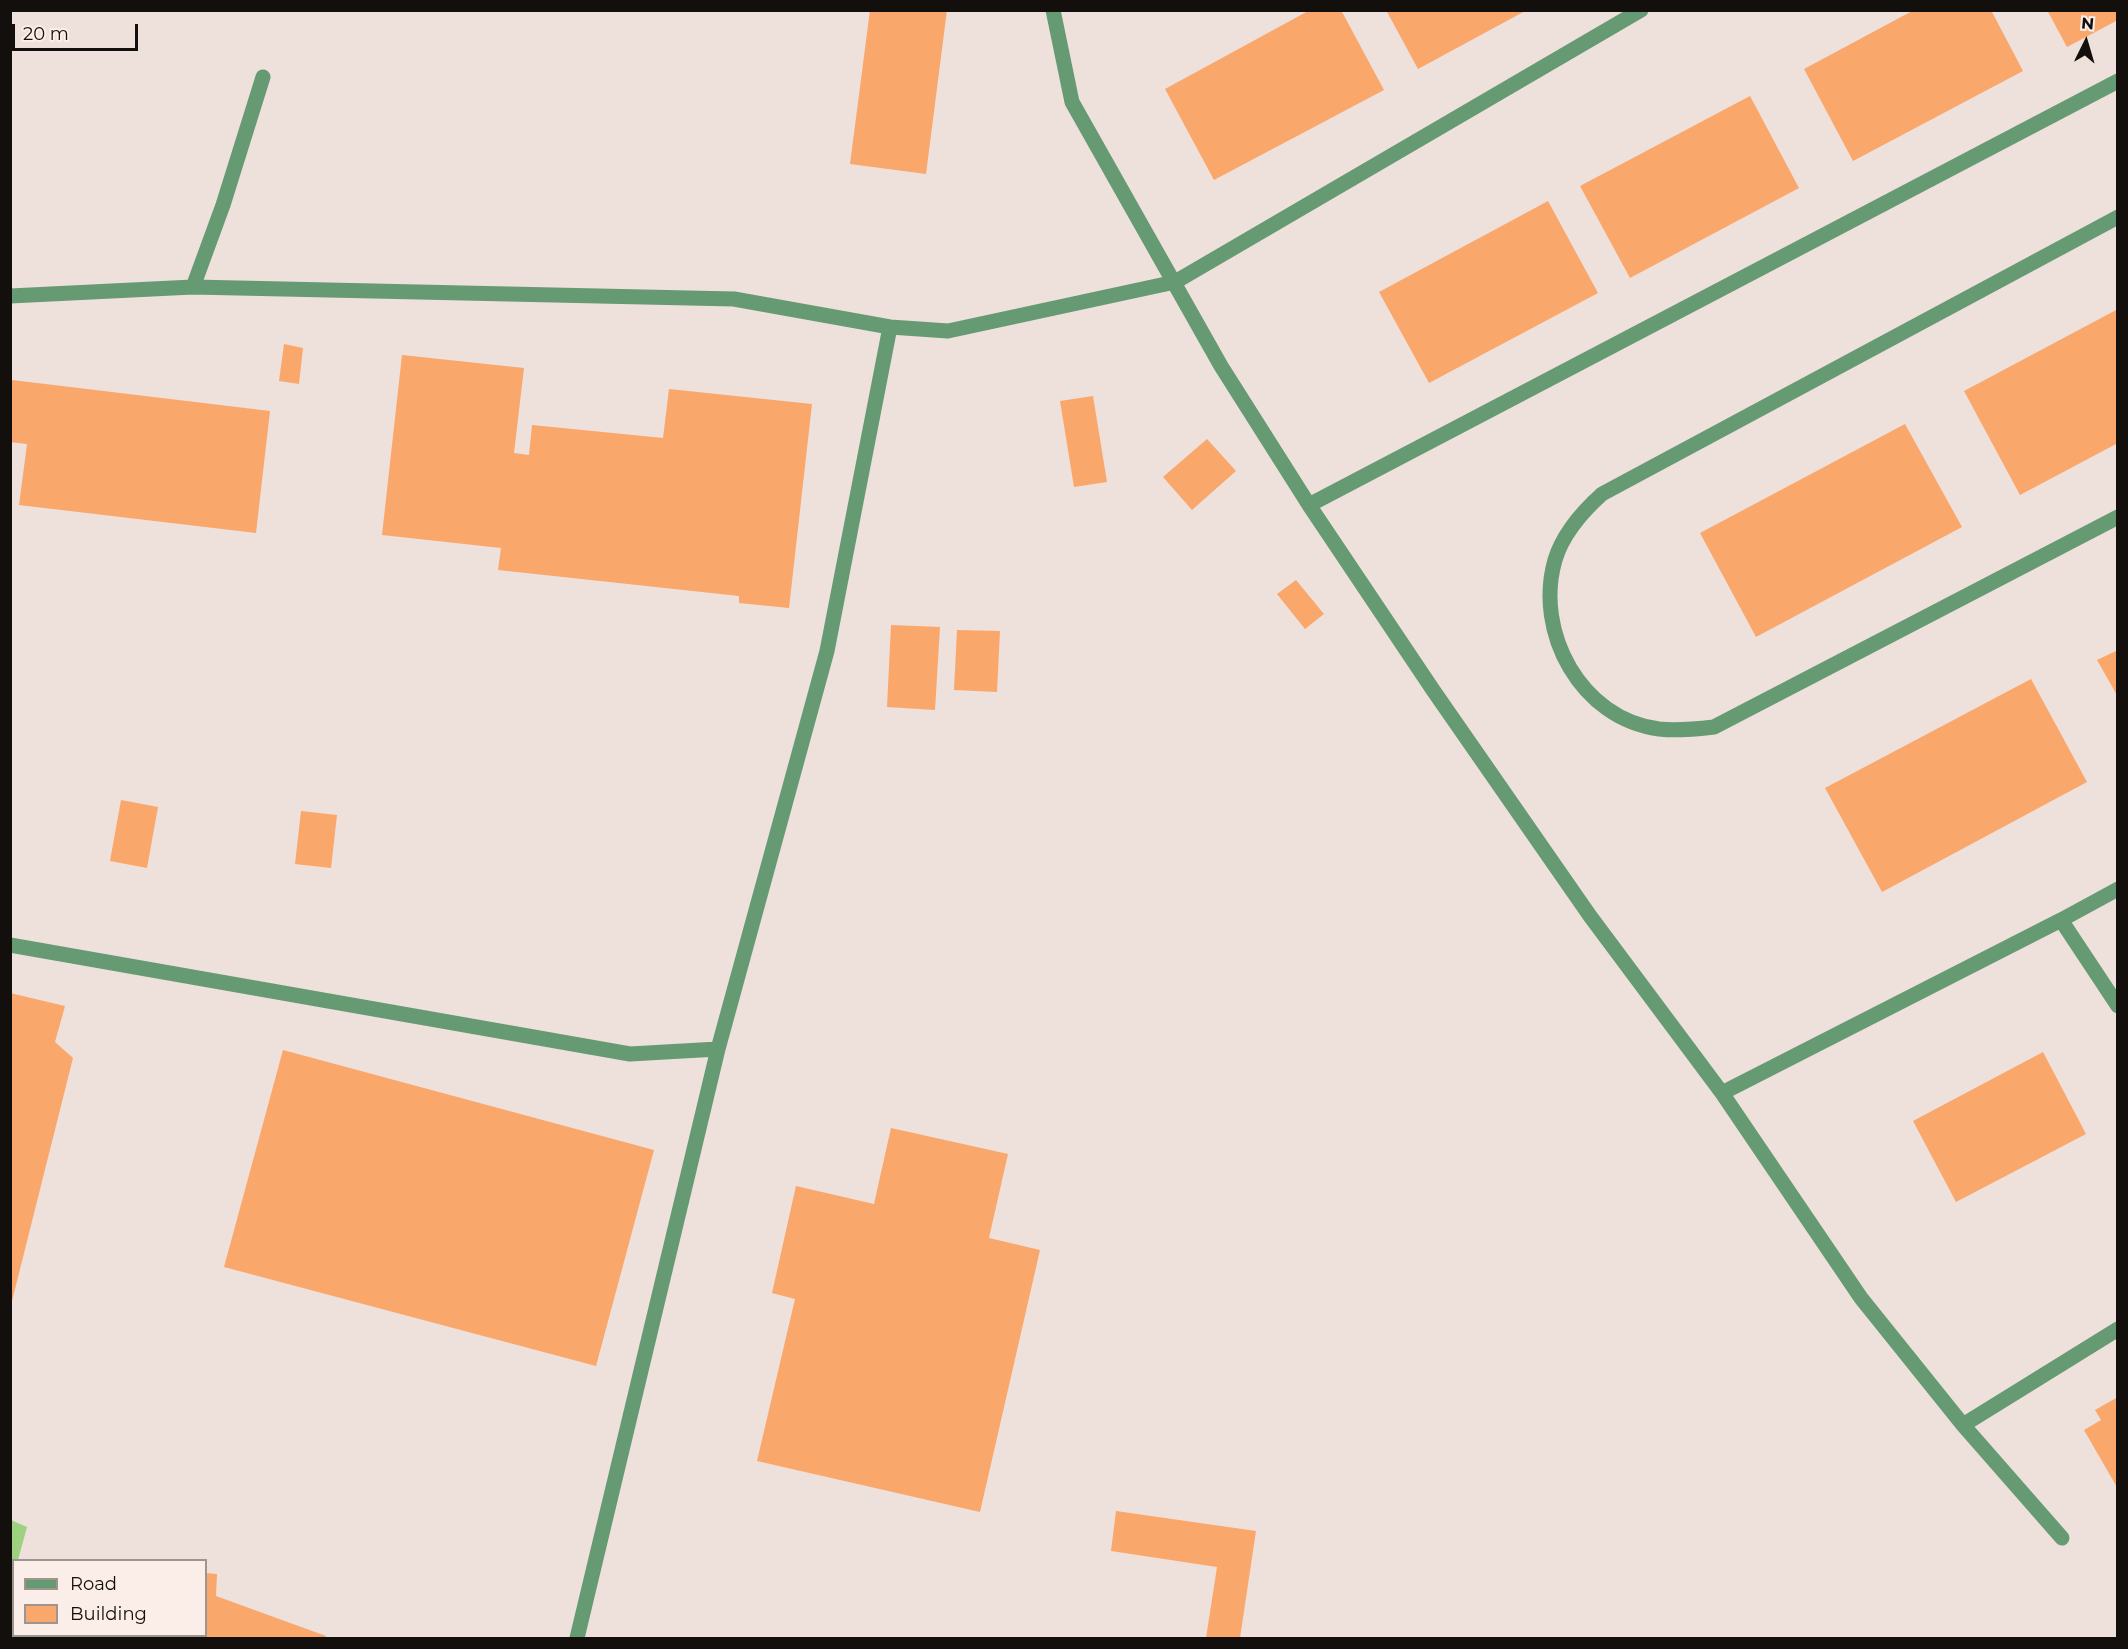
<!DOCTYPE html>
<html>
<head>
<meta charset="utf-8">
<style>
  body { margin:0 }
  #map { position:relative; width:2128px; height:1649px; overflow:hidden; background:#eee0db; font-family:Montserrat,sans-serif }
  canvas { display:block }
  .frame { position:absolute; inset:0; border:12px solid #130f0d; pointer-events:none }
  .legend { position:absolute; left:12px; top:1559px; width:195px; height:78px; box-sizing:border-box; background:#fbede8; border:2px solid #9e9490; margin:0; padding:8px 10px; list-style:none; font-size:18px; color:#130f0d }
  .legend li { display:flex; align-items:center; gap:12px; height:30px }
  .legend b { width:30px; border:2px solid #9e9490 }
  .north { position:absolute; left:2056px; top:12px; width:60px; height:60px; -webkit-text-stroke:4px #fbede8; paint-order:stroke; rotate:5deg; font-size:16px; font-weight:700; line-height:24px; text-align:center; color:#130f0d }
  .north::after { content:''; display:block; margin:auto; width:21px; height:27px; background:#130f0d; clip-path:polygon(50% 0,100% 100%,50% 72%,0 100%) }
  .scale { position:absolute; left:12px; top:24px; width:126px; height:27px; box-sizing:border-box; border:3px solid #130f0d; border-top:0; padding-left:8px; font-size:18px; line-height:21px; white-space:nowrap; color:#130f0d; -webkit-text-stroke:4px #fbede8; paint-order:stroke }
</style>
</head>
<body>
<div id="map">
<canvas width="2128" height="1649"></canvas>
<div class="frame"></div>
<ul class="legend">
<li><b style="height:8px;background:#659a72"></b>Road</li>
<li><b style="height:16px;background:#faa76c"></b>Building</li>
</ul>
<div class="north">N</div>
<div class="scale">20 m</div>
</div>
<script>
const ctx = document.querySelector('canvas').getContext('2d');
ctx.lineJoin = 'round';
function fill(path, color) { ctx.fillStyle = color; ctx.fill(path, 'evenodd'); }
function trace(path, color, width, dash) { ctx.strokeStyle = color; ctx.lineWidth = width; ctx.lineCap = dash ? 'butt' : 'round'; ctx.setLineDash(dash || []); ctx.stroke(path); }
const green = new Path2D(`
  M11,1520L27,1527L18,1560H14L11,1587Z`);
const building = new Path2D(`
  M870,10H947L926,174L850,164Z
  M1310,10H1341L1384,90L1214,180L1165,89Z
  M1386,10H1527L1418,69Z
  M1914,10H1991L2023,71L1853,161L1804,69Z
  M2047,10H2118V20L2067,47Z
  M1750,96L1799,188L1630,278L1580,186Z
  M1548,201L1598,293L1429,383L1379,292Z
  M2118,309V443L2020,495L1964,391Z
  M284,344L303,348L299,384L279,381Z
  M402,355L524,368L514,453L529,455L532,425L663,438L669,389L812,404L789,608L739,603V596L498,570L501,548L382,535Z
  M12,380L270,411L256,533L19,505L27,444L10,442Z
  M1093,396L1107,482L1074,487L1060,401Z
  M1905,424L1962,527L1756,637L1700,533Z
  M1207,439L1236,471L1192,510L1163,477Z
  M1296,580L1324,614L1305,629L1277,594Z
  M891,625L940,627L935,710L887,707Z
  M957,630L1000,631L997,692L954,690Z
  M2118,650V697L2097,660Z
  M2031,679L2087,782L1882,892L1825,788Z
  M121,800L158,807L147,868L110,861Z
  M301,811L337,815L331,868L295,864Z
  M10,993L65,1006L55,1042L73,1058L11,1305Z
  M283,1050L654,1150L596,1366L224,1267Z
  M2043,1052L2086,1134L1956,1202L1913,1121Z
  M891,1128L1008,1154L989,1238L1040,1250L980,1512L757,1461L795,1299L772,1293L796,1186L874,1204Z
  M2118,1397V1489L2084,1430L2101,1420L2095,1410Z
  M1116,1511L1256,1531L1240,1638H1206L1217,1567L1111,1551Z
  M206,1573L217,1574L216,1596L326,1636L325,1638H152L151,1636H206Z`);
const minor = new Path2D(`
  M1053,10L1072,102L1221,366L1309,505L1433,690L1590,916L1722,1093
  M2118,217L1602,494C1582,512 1563,533 1555,560C1534,632 1581,719 1659,729C1678,731 1696,729 1714,727L2118,517
  M193,287L734,299L890,327L948,331L1175,282L1641,10
  M10,296L193,287L223,205L263,77
  M1309,505L2118,81
  M2061,920L2118,889
  M10,945L630,1054L718,1049L827,651L890,327
  M1963,1425L2118,1329
  M2062,1538L1963,1425L1861,1298L1722,1093L2061,920L2118,1006
  M577,1638L718,1049`);
fill(green, '#9ed281');
fill(building, '#faa76c');
trace(minor, '#659a72', 15);
</script>
</body>
</html>
